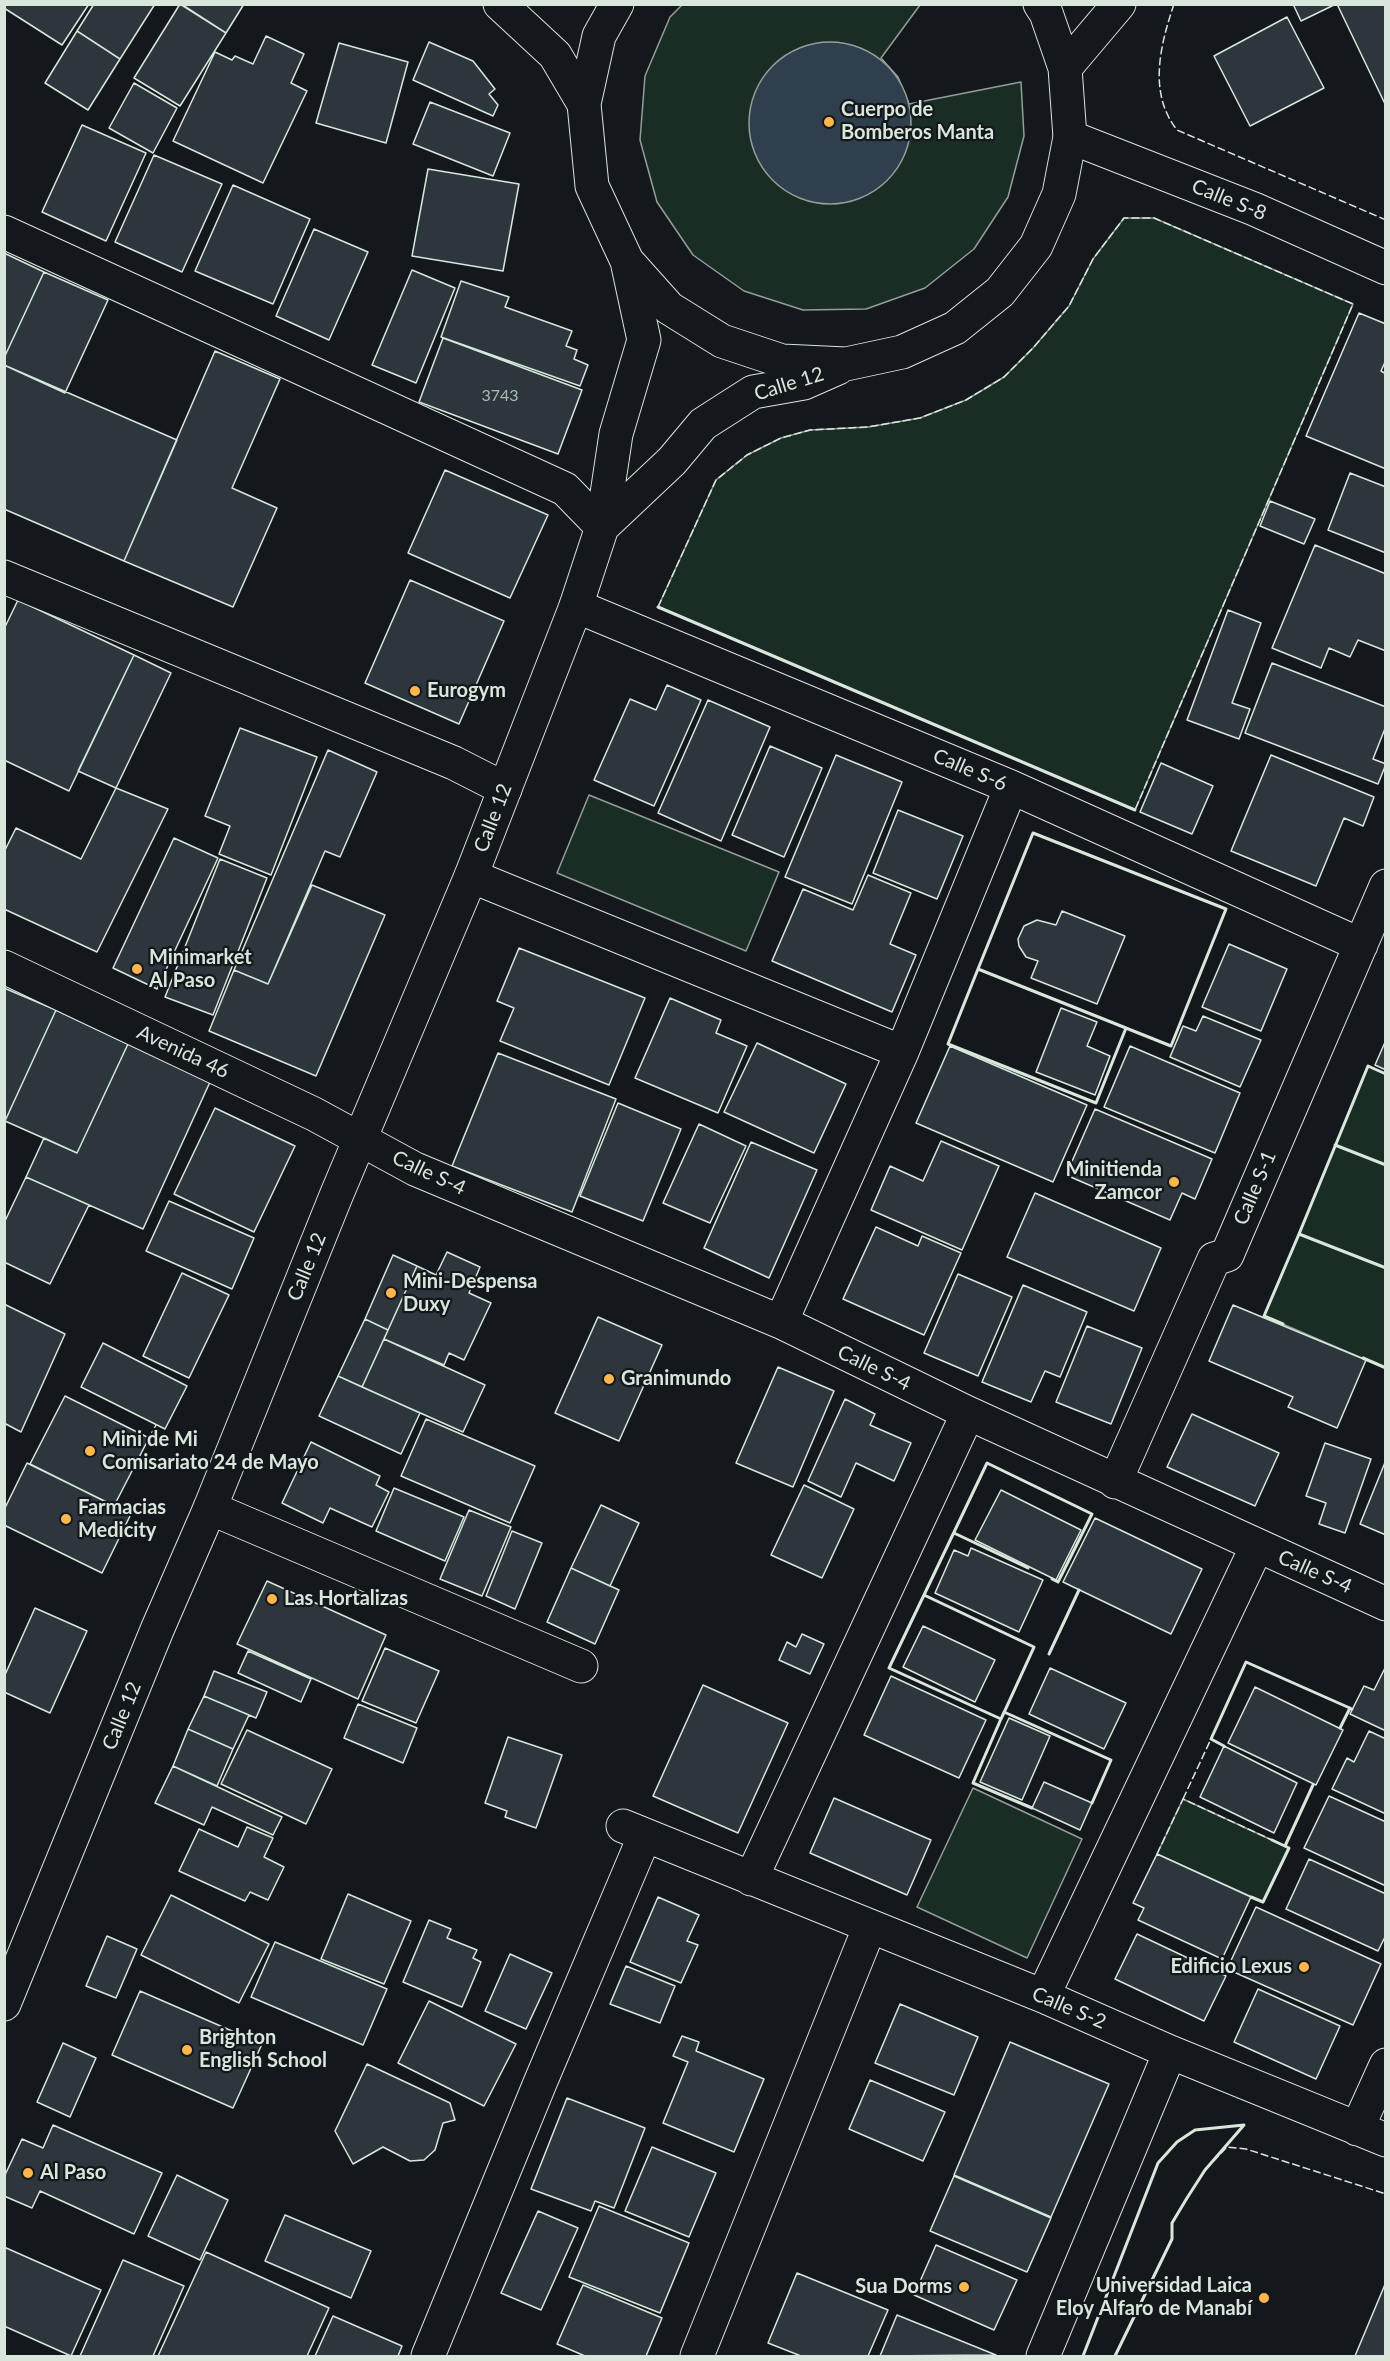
<!DOCTYPE html>
<html>
<head>
<meta charset="utf-8">
<style>
  body { margin:0 }
  #map { position:relative; width:1390px; height:2361px; overflow:hidden; background:#14181c; font-family:Lato,sans-serif }
  canvas { display:block }
  .frame { position:absolute; inset:0; border:6px solid #d8e6dc; pointer-events:none }
</style>
</head>
<body>
<div id="map">
<canvas width="1390" height="2361"></canvas>
<div class="frame"></div>
</div>
<script>
const ctx = document.querySelector('canvas').getContext('2d');
ctx.lineJoin = 'round';
function fill(path, color) { ctx.fillStyle = color; ctx.fill(path, 'evenodd'); }
function trace(path, color, width, dash) { ctx.strokeStyle = color; ctx.lineWidth = width; ctx.lineCap = dash ? 'butt' : 'round'; ctx.setLineDash(dash || []); ctx.stroke(path); }
function write(font, color, halo, rows, align = 'center') {
  ctx.font = font + ' Lato,sans-serif'; ctx.lineWidth = 4.5; ctx.setLineDash([]); ctx.textBaseline = 'middle'; ctx.strokeStyle = halo; ctx.fillStyle = color; for (const [text, x, y, turn = 0] of rows) {
    ctx.save(); ctx.translate(x, y); ctx.rotate((+turn || 0) * Math.PI / 180); ctx.textAlign = isNaN(turn) ? turn : align; if (halo) ctx.strokeText(text, 0, 0); ctx.fillText(text, 0, 0); ctx.restore();
  }
}
const green = new Path2D(`
  M682,5H920L881,58L898,77L909,104L1021,82L1024,136L1008,197L974,249L925,288L866,309L803,310L744,291L693,255L657,202L640,140L645,76L670,17Z
  M1124,218H1154L1353,304L1135,810L658,607L716,480L747,455L781,438L810,430L868,427L920,418L966,400L1004,377L1033,348L1069,306L1093,259Z
  M589,795L779,872L746,951L557,873Z
  M1368,1066L1385,1074V1368L1264,1316L1299,1234Z
  M973,1788L1082,1839L1027,1958L917,1907Z
  M1183,1799L1289,1848L1263,1902L1157,1854Z`);
const water = new Path2D(`
  M749 123a81 81 0 1 1 162 0a81 81 0 1 1-162 0Z`);
const building = new Path2D(`
  M7,4H89L62,45L4,8Z
  M94,4H155L120,59L77,31Z
  M180,4L226,33L180,106L134,78Z
  M181,4H244L226,33Z
  M1293,4H1336L1301,21Z
  M1337,4H1386V106Z
  M1287,17L1324,88L1250,126L1214,56Z
  M77,31L120,59L88,110L45,83Z
  M266,36L304,54L291,83L307,91L263,183L173,141L215,52L232,60L235,56L253,64Z
  M429,42L473,61L495,89L489,94L498,105L493,116L413,80Z
  M339,43L408,62L386,143L316,123Z
  M134,83L177,108L153,153L109,128Z
  M430,102L510,133L493,176L413,144Z
  M82,125L146,153L106,241L42,212Z
  M154,155L222,184L182,272L115,242Z
  M428,169L519,184L503,271L412,256Z
  M233,185L310,219L273,304L195,271Z
  M314,229L368,252L329,340L276,316Z
  M4,253L44,272L4,358Z
  M412,270L455,288L416,383L372,365Z
  M44,272L108,300L65,393L4,365V358Z
  M461,281L509,297L505,307L572,331L566,346L577,350L574,359L588,365L580,386L441,337Z
  M1359,313L1386,324V360L1381,371L1386,374V469L1306,436Z
  M443,338L582,390L558,454L419,402Z
  M215,351L280,379L232,488L277,508L233,607L124,561Z
  M4,365L177,440L124,561L4,509Z
  M445,470L548,515L510,598L408,553Z
  M1350,473L1386,487V553L1328,530Z
  M1270,501L1315,519L1304,544L1260,526Z
  M1315,545L1386,574V651L1358,640L1350,657L1329,648L1321,668L1272,648Z
  M410,580L504,621L459,724L365,683Z
  M18,600L134,655L69,791L4,760V629Z
  M1228,610L1261,623L1232,703L1250,709L1239,739L1187,720Z
  M134,655L171,673L116,788L78,771Z
  M1272,663L1386,707V726L1373,759L1386,764L1378,784L1245,733Z
  M667,685L701,700L654,806L594,780L630,699L656,710Z
  M708,700L770,727L721,841L658,813Z
  M240,728L317,757L271,875L219,854L230,826L205,816Z
  M770,746L822,768L784,857L732,835Z
  M328,750L377,772L340,857L325,851L268,984L234,970Z
  M836,755L902,782L852,904L785,877Z
  M1271,755L1374,797L1363,826L1344,818L1316,886L1231,851Z
  M1161,763L1213,786L1192,834L1140,812Z
  M116,788L168,809L97,952L4,909V852L16,828L81,859Z
  M898,810L963,836L937,899L873,873Z
  M174,838L218,858L157,989L113,968Z
  M220,859L267,878L213,1015L165,997Z
  M868,875L911,893L890,944L916,955L892,1012L772,961L803,889L853,910Z
  M312,885L385,915L316,1076L209,1031L234,970L268,984Z
  M1062,911L1125,936L1097,1004L1031,978L1038,961L1026,957L1019,946L1018,939L1024,926L1037,920L1056,925Z
  M1229,944L1287,969L1261,1031L1202,1007Z
  M519,948L645,998L609,1085L500,1041L514,1008L497,1001Z
  M4,988L56,1010L5,1121L4,1120Z
  M670,998L721,1020L716,1033L747,1046L718,1113L635,1078Z
  M1061,1008L1097,1022L1087,1046L1110,1056L1095,1095L1036,1072Z
  M56,1010L128,1044L77,1153L5,1121Z
  M1203,1016L1261,1040L1240,1087L1170,1057L1183,1026L1196,1031Z
  M1386,1040V1070L1375,1065Z
  M757,1043L846,1084L814,1153L724,1112Z
  M128,1044L210,1082L143,1229L26,1177L44,1138L77,1153Z
  M950,1046L1087,1105L1053,1182L916,1123Z
  M1130,1046L1240,1093L1215,1153L1104,1107Z
  M498,1053L616,1099L572,1212L452,1166Z
  M618,1103L681,1129L643,1221L580,1196Z
  M215,1108L295,1146L254,1232L174,1194Z
  M1095,1109L1212,1159L1195,1199L1182,1193L1170,1220L1066,1175Z
  M699,1124L746,1146L710,1223L663,1203Z
  M941,1141L999,1166L962,1250L871,1210L890,1166L923,1181Z
  M751,1142L817,1170L769,1278L704,1248Z
  M26,1177L89,1205L50,1284L4,1262V1223Z
  M1035,1193L1161,1248L1134,1311L1007,1257Z
  M169,1201L254,1238L232,1289L146,1251Z
  M876,1227L918,1246L922,1236L961,1253L924,1335L843,1299Z
  M447,1252L480,1267L469,1293L491,1303L464,1360L449,1353L444,1365L384,1339L417,1266L436,1275Z
  M393,1255L417,1266L388,1330L365,1319Z
  M182,1273L229,1295L189,1378L143,1356Z
  M958,1274L1012,1297L978,1376L924,1353Z
  M1023,1285L1087,1312L1060,1377L1045,1371L1031,1402L982,1382Z
  M4,1304L65,1334L21,1432L4,1423Z
  M1233,1305L1366,1360L1337,1428L1288,1407L1293,1397L1209,1361Z
  M598,1317L662,1345L619,1441L555,1413Z
  M365,1319L388,1330L362,1387L338,1376Z
  M1087,1326L1142,1348L1111,1424L1056,1402Z
  M384,1339L485,1385L463,1432L362,1387Z
  M103,1343L187,1386L165,1429L81,1387Z
  M778,1367L834,1391L793,1487L736,1463Z
  M338,1376L420,1413L401,1454L319,1416Z
  M65,1396L149,1438L114,1506L30,1464Z
  M845,1399L875,1414L870,1425L911,1443L894,1481L856,1463L841,1497L808,1481Z
  M1192,1414L1279,1453L1255,1506L1167,1467Z
  M426,1419L535,1466L510,1523L401,1476Z
  M311,1442L380,1476L376,1485L389,1492L372,1527L330,1508L323,1523L282,1503Z
  M1325,1443L1371,1459L1345,1533L1319,1524L1326,1503L1306,1496Z
  M1386,1460V1535L1360,1524Z
  M27,1463L131,1514L102,1573L4,1525V1510Z
  M804,1485L854,1509L822,1578L771,1555Z
  M394,1488L464,1517L445,1561L376,1531Z
  M1001,1490L1081,1530L1056,1580L975,1540Z
  M601,1505L639,1523L610,1586L571,1568Z
  M469,1510L511,1527L482,1596L440,1579Z
  M1095,1518L1202,1569L1171,1634L1063,1582Z
  M512,1531L542,1543L515,1609L486,1596Z
  M971,1548L1043,1580L1019,1632L935,1593L954,1550L968,1556Z
  M571,1568L619,1590L595,1644L547,1622Z
  M267,1581L386,1635L358,1699L237,1644Z
  M35,1608L87,1631L50,1713L4,1692V1677Z
  M923,1626L995,1660L975,1702L903,1667Z
  M802,1634L824,1644L810,1674L779,1660L787,1642L796,1647Z
  M385,1648L439,1671L416,1723L362,1701Z
  M248,1651L311,1679L301,1702L238,1673Z
  M1386,1666V1731L1350,1714L1364,1686L1374,1690Z
  M1050,1668L1126,1703L1104,1749L1029,1714Z
  M214,1671L267,1692L256,1718L204,1696Z
  M891,1676L986,1720L959,1778L864,1735Z
  M703,1685L788,1723L738,1833L653,1796Z
  M1255,1687L1343,1730L1316,1785L1228,1743Z
  M204,1696L249,1715L233,1749L188,1729Z
  M358,1704L417,1728L403,1763L344,1738Z
  M1009,1718L1050,1736L1022,1800L980,1782Z
  M188,1729L233,1749L217,1786L173,1766Z
  M247,1730L332,1769L306,1824L221,1784Z
  M1369,1731L1386,1739V1814L1332,1789L1347,1758L1354,1762Z
  M508,1737L562,1755L536,1828L505,1817L507,1811L485,1803Z
  M1224,1746L1297,1783L1274,1833L1200,1797Z
  M173,1766L282,1817L273,1835L212,1807L204,1825L155,1803Z
  M1044,1782L1092,1803L1080,1830L1032,1808Z
  M1329,1796L1386,1822V1886L1304,1848Z
  M834,1798L931,1840L907,1895L810,1853Z
  M247,1827L273,1838L264,1857L284,1867L268,1900L250,1892L245,1901L179,1871L199,1829L238,1847Z
  M1157,1854L1251,1897L1222,1959L1138,1920L1144,1908L1133,1903Z
  M1309,1859L1386,1894V1935L1378,1951L1286,1909Z
  M348,1894L411,1921L384,1984L321,1959Z
  M171,1895L269,1944L239,2003L141,1955Z
  M658,1897L699,1915L687,1941L698,1945L681,1983L630,1962Z
  M1256,1907L1381,1964L1353,2025L1227,1969Z
  M429,1920L451,1929L447,1938L477,1950L473,1958L481,1962L462,2007L403,1982Z
  M1137,1934L1226,1976L1204,2021L1115,1979Z
  M107,1936L137,1949L116,1998L86,1986Z
  M275,1942L387,1989L363,2045L251,1997Z
  M510,1954L552,1973L526,2029L485,2011Z
  M626,1966L675,1986L660,2023L610,2004Z
  M1258,1989L1340,2026L1316,2079L1234,2042Z
  M140,1991L262,2044L233,2108L112,2055Z
  M429,2001L516,2044L484,2106L398,2063Z
  M900,2004L978,2037L954,2095L875,2063Z
  M682,2036L699,2042L696,2051L764,2079L734,2152L663,2123L688,2062L673,2056Z
  M1010,2042L1109,2084L1051,2217L954,2175Z
  M63,2043L96,2058L70,2117L37,2102Z
  M367,2064L450,2103L455,2120L443,2123L435,2150L424,2160L410,2161L383,2147L353,2164L335,2131Z
  M870,2080L945,2112L923,2161L849,2129Z
  M567,2098L645,2128L614,2208L595,2201L591,2211L531,2189Z
  M53,2125L162,2173L134,2234L40,2191L32,2208L4,2196V2177L22,2139L43,2148Z
  M652,2147L716,2173L689,2237L625,2211Z
  M177,2175L228,2200L200,2260L148,2236Z
  M954,2176L1051,2218L1027,2272L930,2231Z
  M599,2206L689,2243L660,2313L569,2277Z
  M538,2211L578,2228L541,2310L501,2293Z
  M285,2215L371,2251L351,2298L265,2261Z
  M936,2245L1017,2280L994,2330L914,2295Z
  M4,2247L101,2290L71,2356L4,2326Z
  M206,2252L329,2308L307,2356H158Z
  M123,2260L184,2286L153,2356H80Z
  M797,2273L888,2310L868,2356H801L768,2343Z
  M1386,2282V2356H1355Z
  M583,2285L662,2318L646,2356H585L557,2344Z
  M897,2315L996,2355L880,2356Z
  M333,2316L402,2346L398,2356H315Z`);
const minor = new Path2D(`
  M4,232L565,489L602,527
  M4,577L454,763L505,789
  M576,606L1011,787L1361,945
  M471,876L902,1052
  M4,967L314,1114L415,1169L781,1322L968,1413L1386,1604
  M781,1322L902,1052L1011,787
  M1115,1482L1214,1259L1227,1255L1386,886
  M210,1508L581,1666
  M623,1826L1043,1996L1170,2052L1386,2140
  M751,1879L968,1413
  M1043,1996L1257,1546
  M1357,2129L1386,2065
  M428,2356L540,2083L645,1835
  M697,2356L870,1926
  M1043,2356L1170,2052`);
const tertiary = new Path2D(`
  M1070,137L1254,209L1386,268`);
const primary = new Path2D(`
  M500,4L555,55L584,104
  M617,4L599,36L584,104L592,186L627,261L669,308L722,341L782,361L846,364L902,352L955,328L1000,292L1036,246L1059,194L1070,137L1065,68L1046,13L1040,4
  M1065,68L1119,4
  M602,527L672,461L703,424L753,392L804,383L838,368
  M4,2004L157,1630L210,1508L336,1196L471,876L576,606L602,527L616,434L644,340L627,261`);
const fence = new Path2D(`
  M1174,4C1160,46 1148,93 1177,130L1386,220
  M658,607L716,480L747,455L781,438L810,430L868,427L920,418L966,400L1004,377L1033,348L1069,306L1093,259L1124,218H1154L1353,304L1135,810
  M149,1438L156,1425
  M1183,1799L1211,1739
  M1157,1854L1183,1799L1272,1840
  M1115,2356L1172,2239V2223L1187,2198L1205,2170L1227,2147L1246,2149L1386,2194`);
const wall = new Path2D(`
  M658,607L1135,810
  M1033,833L1226,909L1171,1046L978,969Z
  M978,969L1126,1028L1096,1103L948,1044Z
  M1335,1145L1386,1165
  M1299,1234L1386,1268
  M1283,1324L1264,1316L1299,1234L1368,1066L1386,1074
  M1363,1358L1386,1368
  M954,1533L1028,1568
  M924,1595L987,1463L1092,1514L1058,1582L1052,1579
  M924,1595L1034,1647L1001,1719L889,1668Z
  M1049,1654L1079,1590
  M1340,1728L1350,1708
  M1224,1746L1211,1739L1246,1662L1352,1709
  M1032,1808L973,1783L1004,1712L1111,1760L1092,1803
  M1285,1846L1313,1785
  M1251,1897L1263,1902L1289,1848L1272,1840
  M1083,2356L1158,2163L1177,2142L1195,2130L1244,2125L1205,2170L1187,2198L1172,2223V2239L1115,2356`);
const markers = [
  [829,122,6,"#ffb74d"],
  [415,691,6,"#ffb74d"],
  [137,969,6,"#ffb74d"],
  [1174,1182,6,"#ffb74d"],
  [391,1293,6,"#ffb74d"],
  [609,1379,6,"#ffb74d"],
  [90,1451,6,"#ffb74d"],
  [66,1519,6,"#ffb74d"],
  [272,1599,6,"#ffb74d"],
  [1304,1967,6,"#ffb74d"],
  [187,2050,6,"#ffb74d"],
  [28,2173,6,"#ffb74d"],
  [964,2287,6,"#ffb74d"],
  [1264,2298,6,"#ffb74d"]
];
const numberNames = [
  ["3743",500,396]
];
const poiNames = [
  ["Cuerpo de",841,110],
  ["Bomberos Manta",841,133],
  ["Eurogym",427,691],
  ["Minimarket",149,958],
  ["Al Paso",149,981],
  ["Minitienda",1162,1170,"right"],
  ["Zamcor",1162,1193,"right"],
  ["Mini-Despensa",403,1282],
  ["Duxy",403,1305],
  ["Granimundo",621,1379],
  ["Mini de Mi",102,1440],
  ["Comisariato 24 de Mayo",102,1463],
  ["Farmacias",78,1508],
  ["Medicity",78,1531],
  ["Las Hortalizas",284,1599],
  ["Edificio Lexus",1292,1967,"right"],
  ["Brighton",199,2038],
  ["English School",199,2061],
  ["Al Paso",40,2173],
  ["Universidad Laica",1252,2286,"right"],
  ["Eloy Alfaro de Manabí",1252,2309,"right"],
  ["Sua Dorms",952,2287,"right"]
];
const streetNames = [
  ["Calle S-8",1229,200,22],
  ["Calle 12",789,384,-17],
  ["Calle S-6",970,770,23],
  ["Calle 12",493,818,-69],
  ["Avenida 46",183,1052,25],
  ["Calle S-4",429,1173,25],
  ["Calle S-1",1255,1188,-67],
  ["Calle 12",307,1267,-68],
  ["Calle S-4",874,1368,26],
  ["Calle S-4",1315,1572,24],
  ["Calle 12",122,1716,-68],
  ["Calle S-2",1069,2008,23]
];
fill(green, '#1a2d24');
trace(green, '#939e99', 1.5);
fill(water, '#2f3f4d');
trace(water, '#939e99', 1.5);
fill(building, '#2c363c');
trace(building, '#d8e6dc', 1.5);
trace(minor, '#d8e6dc', 35);
trace(tertiary, '#d8e6dc', 35);
trace(primary, '#d8e6dc', 35);
trace(minor, '#14181c', 33);
trace(tertiary, '#14181c', 33);
trace(primary, '#14181c', 33);
trace(fence, '#d8e6dc', 1.5, [8, 3]);
trace(wall, '#d8e6dc', 3);
for (const [x, y, r, color] of markers) { const dot = new Path2D(); dot.arc(x, y, r, 0, 2 * Math.PI); ctx.fillStyle = color; ctx.fill(dot); trace(dot, '#14181c', 2); }
write('16px', '#adbab4', null, numberNames);
write('bold 20px', '#d8e6dc', '#14181c', poiNames, 'left');
write('20px', '#d8e6dc', '#14181c', streetNames);
</script>
</body>
</html>
